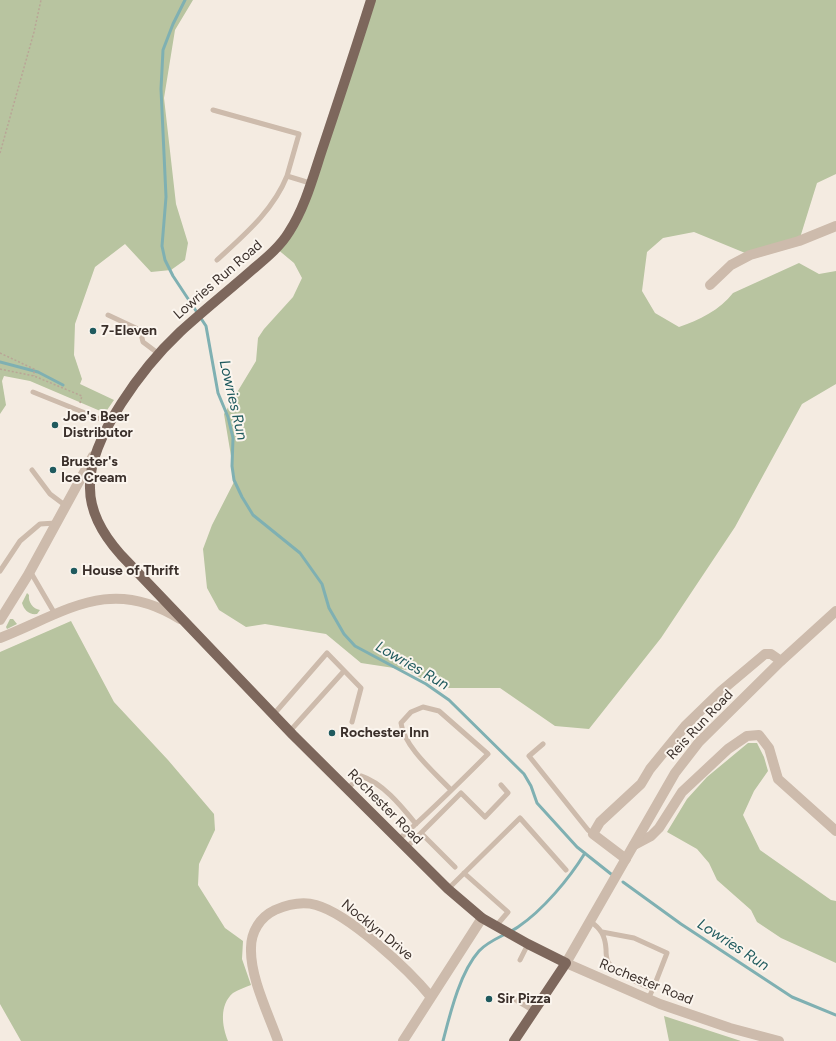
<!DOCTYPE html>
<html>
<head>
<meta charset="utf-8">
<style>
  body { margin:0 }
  canvas { display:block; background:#f4ebe1 }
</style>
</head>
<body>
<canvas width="836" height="1041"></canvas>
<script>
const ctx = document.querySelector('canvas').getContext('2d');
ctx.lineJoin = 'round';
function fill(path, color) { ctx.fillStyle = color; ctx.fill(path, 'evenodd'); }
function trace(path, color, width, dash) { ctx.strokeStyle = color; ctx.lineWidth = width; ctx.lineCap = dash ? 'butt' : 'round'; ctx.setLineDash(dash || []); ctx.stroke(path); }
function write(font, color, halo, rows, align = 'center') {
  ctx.font = font + ' Figtree,sans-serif'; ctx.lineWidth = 4; ctx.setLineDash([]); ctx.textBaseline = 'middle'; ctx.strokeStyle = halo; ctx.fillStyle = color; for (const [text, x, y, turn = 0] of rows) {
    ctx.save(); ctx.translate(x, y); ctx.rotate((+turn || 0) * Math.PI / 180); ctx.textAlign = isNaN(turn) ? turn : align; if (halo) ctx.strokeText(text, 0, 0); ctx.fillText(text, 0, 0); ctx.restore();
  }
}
const green = new Path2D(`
  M0,0H193L175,30L164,98L176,204L188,243L185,260L171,270L151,272L125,244L95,267L75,324L74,355L82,379L80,384L114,400L105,413L30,381L4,376L2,381L6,405L0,414Z
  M371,0H836V174L817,183L799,241L750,255L694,232L663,238L647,252L642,291L655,313L679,327C699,320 720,310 733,293L799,263L819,274L836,271V384L802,404L735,527L661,638L589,729L555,726L500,688H438L407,670L361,663L326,634L265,624L246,627L219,610L207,588L203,549L212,525L235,480L224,414L256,361L258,338L264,329L293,297L302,278L294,263L276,248L296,221Z
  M27,593L29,595C28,602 33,609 40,610L37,614C29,615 24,610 22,603Z
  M10,619H13L17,624L7,629L6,627Z
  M71,621L114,702L168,760L214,814L215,830L199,864L198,885L225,928L243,941L242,959L251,985C245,987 238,990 233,993C219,1005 222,1026 228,1041H21L0,1004V652Z
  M748,743H757L764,757L768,771L754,791L743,815L760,850L831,900L836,901V963L781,938L757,922L751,910L717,880L709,863L697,849L667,832L687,799L707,777Z
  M664,1016L741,1041H669Z`);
const stream = new Path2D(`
  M185,0L173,24L163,50L161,89L166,197L162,246L165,260L173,276L206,326L218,393L228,417L233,438L232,466L234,480L242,497L253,515L300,553L322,584L329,608L344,634L355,646L426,684L449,700L524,774L531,786L537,803L577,847L611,874
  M0,362L38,372L63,385
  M623,882L681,924L792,997L836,1015
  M443,1041C450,1014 460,972 479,951C489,940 506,935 518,927C543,910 569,879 585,853`);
const path = new Path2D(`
  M0,153L34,32L41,0
  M0,353L34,369V376
  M0,369L34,376L82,396L80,403`);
const service = new Path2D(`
  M213,110L299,134L287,176L310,183
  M217,260C244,235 273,211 287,176
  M108,315L140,330L143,342L159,354
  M33,392L110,423
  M32,470L50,494L66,506
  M0,571L20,541L40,524L56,523
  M30,571L55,614
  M274,714L327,653L361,688L352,722
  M290,731L344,671
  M543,744L529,756L588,830L593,834
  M347,789L361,776C383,783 402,807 416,824
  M421,833L455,867
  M398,840C429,813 459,783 488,754L439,711L423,707L411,712L401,723C404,747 435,773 451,790
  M406,848L461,793L485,817L508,793L501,785
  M464,873L508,912L496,926
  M448,889L520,818L566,870
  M590,921C601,929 605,935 606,949C606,954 606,958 608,962C615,974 640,984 653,989L648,999
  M602,932L634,938L667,953L653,989
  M520,960L528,944
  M516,1000L534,1011`);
const minor = new Path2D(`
  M710,285L731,265L750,255L799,241L836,226
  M634,845L651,836L659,828L682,792L728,749L747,736L759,735L769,748L778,779L836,831
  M626,859L593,834L600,822L641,784L650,769L686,725L721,691L765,654H771L781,661
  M278,1041C268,1013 250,977 251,948C251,932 260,917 275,910C289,904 302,901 316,905C349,914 409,970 431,997
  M403,1041L482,918`);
const tertiary = new Path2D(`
  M0,620L28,575L93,456
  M0,638C66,612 110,575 180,619
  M779,1041L730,1028L660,1004L566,963L675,773L699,742L781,661L836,611`);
const primary = new Path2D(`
  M371,0C356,48 340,96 324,144C314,173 306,206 289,232C280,247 265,259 252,270C228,291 203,311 180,332C145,365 88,438 90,488C90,514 104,536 121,555L293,735L448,889L482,918L528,944L566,963L514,1041`);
const markers = [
  [93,331,4,"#1f5a5e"],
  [55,425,4,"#1f5a5e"],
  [53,470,4,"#1f5a5e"],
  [74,571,4,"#1f5a5e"],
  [332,733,4,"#1f5a5e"],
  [489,999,4,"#1f5a5e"]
];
const streetNames = [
  ["Lowries Run Road",218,280,-41],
  ["Reis Run Road",700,725,-47],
  ["Rochester Road",385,807,45],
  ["Nocklyn Drive",377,930,39],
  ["Rochester Road",646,982,22]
];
const poiNames = [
  ["7-Eleven",101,331],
  ["Joe's Beer",63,417],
  ["Distributor",63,433],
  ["Bruster's",61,462],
  ["Ice Cream",61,478],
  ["House of Thrift",82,571],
  ["Rochester Inn",340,733],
  ["Sir Pizza",497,999]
];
const waterNames = [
  ["Lowries Run",233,400,77],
  ["Lowries Run",412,666,30],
  ["Lowries Run",733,945,33]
];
fill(green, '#b8c4a0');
trace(stream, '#7fb0b2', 3);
trace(path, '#b9a596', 1.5, [2, 2]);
trace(service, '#cdbbac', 5);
trace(minor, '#cdbbac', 10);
trace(tertiary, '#cdbbac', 10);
trace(primary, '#7d675c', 10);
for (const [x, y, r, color] of markers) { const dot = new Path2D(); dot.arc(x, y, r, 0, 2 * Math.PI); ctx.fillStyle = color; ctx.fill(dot); trace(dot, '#fbf5ee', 1.5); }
write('14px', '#3b302b', '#fbf5ee', streetNames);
write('bold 14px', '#3b302b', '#fbf5ee', poiNames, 'left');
write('italic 15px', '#1f5a5e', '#fbf5ee', waterNames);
</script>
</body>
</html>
